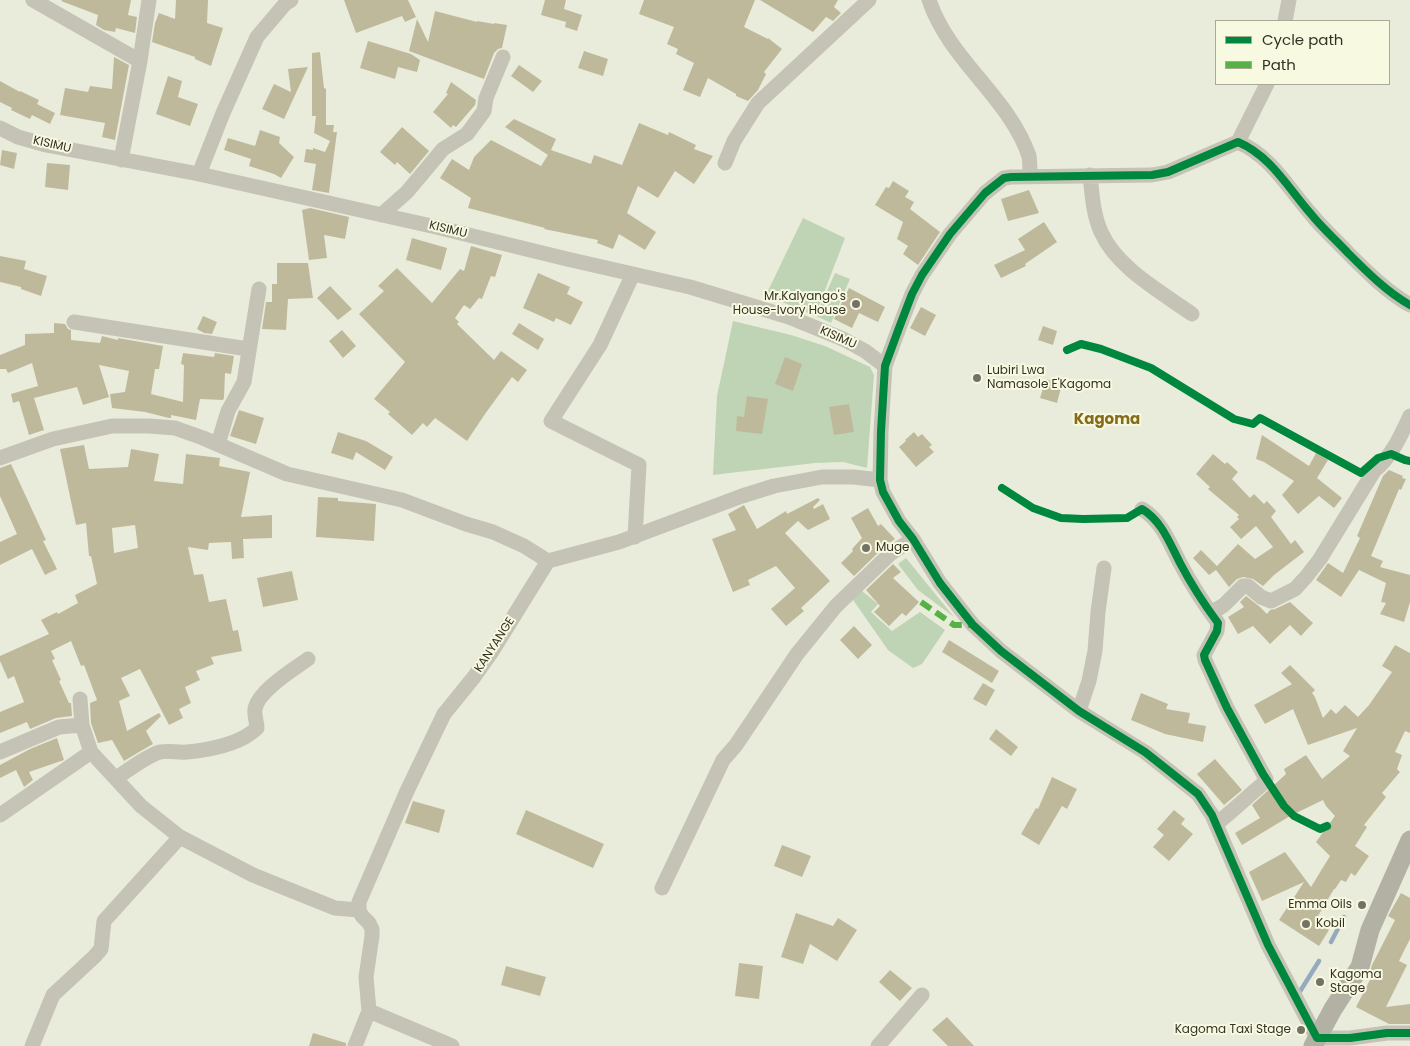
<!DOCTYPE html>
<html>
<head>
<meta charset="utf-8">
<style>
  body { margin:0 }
  #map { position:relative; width:1410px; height:1046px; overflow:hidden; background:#eaecdb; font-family:Poppins,sans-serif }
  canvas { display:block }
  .legend { position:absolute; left:1215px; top:20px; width:175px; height:65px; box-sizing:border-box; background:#f8f9e1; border:1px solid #aaa995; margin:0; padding:6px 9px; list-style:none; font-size:15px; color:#343124 }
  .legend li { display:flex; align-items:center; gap:10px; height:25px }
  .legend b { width:25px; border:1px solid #aaa995 }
</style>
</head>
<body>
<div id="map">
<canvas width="1410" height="1046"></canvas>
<ul class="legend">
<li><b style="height:6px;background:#00873e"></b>Cycle path</li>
<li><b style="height:6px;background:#56b245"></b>Path</li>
</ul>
</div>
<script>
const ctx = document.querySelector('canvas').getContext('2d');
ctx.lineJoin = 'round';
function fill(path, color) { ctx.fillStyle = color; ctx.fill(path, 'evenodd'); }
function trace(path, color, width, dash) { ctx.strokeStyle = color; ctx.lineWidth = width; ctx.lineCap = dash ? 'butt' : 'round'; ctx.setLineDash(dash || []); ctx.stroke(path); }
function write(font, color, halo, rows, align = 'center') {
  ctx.font = font + ' Poppins,sans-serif'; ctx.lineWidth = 4; ctx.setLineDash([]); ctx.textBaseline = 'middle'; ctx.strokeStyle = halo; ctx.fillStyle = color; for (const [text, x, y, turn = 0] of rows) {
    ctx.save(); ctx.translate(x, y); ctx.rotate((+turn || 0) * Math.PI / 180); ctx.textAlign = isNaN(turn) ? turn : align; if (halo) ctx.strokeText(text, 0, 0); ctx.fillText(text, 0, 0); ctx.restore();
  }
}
const green = new Path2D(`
  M803,218L845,238L815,316L766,295Z
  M835,273L850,279L831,323L816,316Z
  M733,321L791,335L825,346L870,367L874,375L867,468L843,462L815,463L713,475L717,396Z
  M906,558L954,617L918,590L898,564Z
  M861,590L878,604L871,612L892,631L920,612L945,630L922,664L913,668L888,650L851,597Z`);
const stream = new Path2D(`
  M1331,942L1344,917
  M1299,993L1319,961`);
const building = new Path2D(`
  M62,0H131L128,15L137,17L135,33L116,28L115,32L104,30L96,25L98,15L61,1Z
  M176,0H208L207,23L223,28L211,66L195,59V57L152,42L155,23L159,13L175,19Z
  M344,0H408L416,17L405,22L402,16L356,33Z
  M545,0H566L564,9L582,15L577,31L565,27L566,22L541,15Z
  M644,0H755L744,27L768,39V38L782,49L764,72L766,74L758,90L748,101L736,96V94L708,78L700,97L683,90L694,63L676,54L678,49L667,44L674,27L639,14Z
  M760,0H838L834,7L841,13L833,21L826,17L813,32Z
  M435,11L477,22V21L494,24V23L507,25L502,48L498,49L494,53L484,79L409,51L417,19L428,42Z
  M368,41L411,54L420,60L417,72L398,67L395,79L360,68Z
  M584,51L608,59L603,76L578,68Z
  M320,52L324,88L326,89V125H334L333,132H337L329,193L312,190L316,164L304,162L306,149L313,150V148L325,152L330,141L314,133L316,116H312V53Z
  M114,57L129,65L115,140L102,137L105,123L60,115L65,88L88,92L90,86L112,89Z
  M519,65L542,81L533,92L511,76Z
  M308,67L284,119L262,109L274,84L291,92L288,69Z
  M168,76L182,81L178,97L198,104L190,126L156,114Z
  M0,81L20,92V91L39,100L37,104L55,113L50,124L32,115L30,119L11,110L12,108L0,102Z
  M451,82L476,100L475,105L456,127L453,125L451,128L433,112L448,94L446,93Z
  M514,119L556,139L551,150L591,164L594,155L622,165L639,123L668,135L669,132L696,145L694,149L713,156L694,184L675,171L658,198L638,186L627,213L656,232L645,250L619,234L613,249L597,243L598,240L544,229L545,228L468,208L471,198L440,178L452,159L469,170L474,157L491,140L541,166L548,155L505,127Z
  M402,127L429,151L410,174L397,162L395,165L380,152Z
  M260,130L280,137L279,143L294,157L281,178L274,174L249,166L251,159L224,150L228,138L255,146Z
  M2,150L17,153L14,169L0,165Z
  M47,163L70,165L68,190L45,187Z
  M893,181L909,191L905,197L914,202L910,209L940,232L918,265L903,254L908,246L897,239L903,222L875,205L886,187L889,188Z
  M1029,190L1039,213L1008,221L1001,199Z
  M310,208L349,217L345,239L324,235L327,258L309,260L302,210Z
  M1044,222L1057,242L1025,264L1026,266L1001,278L994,265L1025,250L1018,239Z
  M412,238L447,248L441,270L406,260Z
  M471,246L502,255L495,277L491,276L482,299L479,298L470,309L464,305L455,318L459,322L457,324L494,360L501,351L527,370L518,382L512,377L485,414L467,441L435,418L427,427L423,423L412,435L388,414L390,412L374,399L405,362L359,314L384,291L378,286L397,268L432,303L460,269L464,271Z
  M0,256L26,261L24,269L47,276L41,296L21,289V287L0,282Z
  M277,263H308L313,298L288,299L286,330L262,329L266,302H272V284H277Z
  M538,273L570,287L567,294L583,302L571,325L556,318L554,322L523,308Z
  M330,286L352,309L338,320L317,298Z
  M849,288L885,307L878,322L859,313L852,328L834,319Z
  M921,307L936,315L925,336L910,328Z
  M203,316L217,322L212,334L204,333L197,329Z
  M54,323L65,324L68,329L71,330V340L100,343L102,336L118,340V338L163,346L159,369H155L151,394L183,402L184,365L181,364L183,353L214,357L215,353L234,356L231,374L225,373L224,398L223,400L200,399L196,420L171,415V418H169L145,412L112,408L110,394L125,392L129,371L99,365L109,397L83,405L77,387L34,398L44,430L29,435L19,401L13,403L11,394L38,386L32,363L8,373L6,369H0V355L25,345V334L54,333Z
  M519,323L544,339L538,350L512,334Z
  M1043,326L1057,331L1053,345L1038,340Z
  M342,330L356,346L343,358L329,341Z
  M785,357L802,364L793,391L775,384Z
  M1046,379L1062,384L1057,403L1040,398Z
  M747,396L768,399L762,434L736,431L737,416L744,417Z
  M849,404L854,432L834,435L829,407Z
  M239,410L264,418L256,444L230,436Z
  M338,432L366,441L393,457L385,470L356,452L353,460L331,453Z
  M914,432L918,437L922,434L932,445L929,447L934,452L916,467L899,447L906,441L905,440Z
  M1262,435L1309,466L1316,453L1328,460L1317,478L1342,498L1334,508L1319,496L1298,514L1282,495L1294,481L1264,462L1256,459Z
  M84,445L89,469L128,467L131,449L159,454L154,481L183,484L186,454L220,458L219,466L250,472L241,517L272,515V538L243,539L244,558L232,559L231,542L209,543L208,550L188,547L194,575L203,574L209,602L226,599L233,631L238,630L242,651L211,657L214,664L196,671L200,680L185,687L191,703L179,709L183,718L169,725L140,669L121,678L130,696L119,701L127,731L159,713L161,716L146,731L153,744L139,752L124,761L112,740L98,743L91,723L90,703L97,700L84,665L81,666L71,641L51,651L55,659L52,660L61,680L59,681L69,703H71L72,716L56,718L30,729L27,722L0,733V712L24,702L14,676L8,679L0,661V656L49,634L41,620L57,612L58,614L78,603L75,595L97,584L91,556H89L86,523L76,525L60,449ZM135,525L138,548L114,553L112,528Z
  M1213,454L1225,464L1227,462L1238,472L1232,479L1250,498L1254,494L1264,504L1267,501L1276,511L1271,517L1291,544L1295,540L1304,552L1274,575L1263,586L1253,579L1243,577L1237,579L1229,587L1216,570L1209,575L1193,558L1201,550L1217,566L1238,544L1255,559L1273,547L1256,526L1241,539L1230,527L1239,519L1237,517L1239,515L1208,489L1210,487L1196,474Z
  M11,464L46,540L43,541L57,569L45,575L32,549L0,565V542L17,534L0,496V468Z
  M1389,470L1403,476L1402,478L1406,479L1401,490L1399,489L1371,556L1383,561L1380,567L1410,575V602L1404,622L1380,614L1386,603L1381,602L1386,583L1359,570L1341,597L1316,580L1328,563L1343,573L1360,538L1357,536L1383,476Z
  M318,497L338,498V501L376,504L374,541L316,537Z
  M818,498L820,500L813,507L814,509L823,504L830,519L808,530L798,521L785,533L830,581L801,608L804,611L786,626L771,609L795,588L776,566L748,580L750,585L733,592L712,539L736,530L728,514L744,505L757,529L786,511L787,514Z
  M868,508L878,526L881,524L895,539L884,547L854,576L841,563L853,551L852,549L862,538L851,518Z
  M893,564L901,572L893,578L919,602L906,616L902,613L889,626L874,612L880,606L866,590Z
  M292,571L298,600L263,607L257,578Z
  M1246,596L1260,607L1267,614L1270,610L1275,609L1290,602L1313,623L1301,636L1290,625L1270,644L1253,626L1238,634L1228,617L1244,607L1240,602Z
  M854,626L872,645L858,659L840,640Z
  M949,640L999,671L992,683L942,652Z
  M1395,645L1410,653V733L1405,731L1395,752L1402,755L1397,769L1400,772L1382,793L1386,797L1364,825L1367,827L1355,846L1369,856L1355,876L1351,873L1346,882L1341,880L1335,889H1334L1315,921L1329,930L1319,946L1279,920L1304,882L1262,901L1249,872L1285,852L1311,887L1330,856L1316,842L1335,816L1326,806L1323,800L1290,816L1242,845L1235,833L1260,818L1252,805L1286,774L1284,769L1306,755L1322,779L1350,756L1343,751L1357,728L1308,745L1293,709L1265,724L1254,705L1292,684L1281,673L1290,665L1315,690L1312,693L1315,697L1323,718L1331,709L1336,714L1345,705L1358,717L1369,705L1392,672L1382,666Z
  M983,683L995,690L986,706L973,699Z
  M1141,693L1168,704L1166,709L1190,713L1188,723L1206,726L1203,742L1165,734L1131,720Z
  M996,729L1018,747L1011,756L989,739Z
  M57,738L64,760L29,772L33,780L24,787L16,770L0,778V765L30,749Z
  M1215,759L1242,790L1224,805L1197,774Z
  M1052,777L1077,789L1067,809L1062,806L1039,845L1021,834L1036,808L1038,809Z
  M413,801L445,810L439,833L405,823Z
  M526,810L604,844L593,868L516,834Z
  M1174,810L1185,819L1181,824L1193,834L1169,861L1153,847L1164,835L1157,829Z
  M782,845L811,856L802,877L774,866Z
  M1401,893L1410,898V939L1399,961L1407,965L1386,1007L1410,1004V1024H1389L1356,1007L1373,974L1370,972L1372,965L1395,920L1388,916Z
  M796,913L833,926L838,918L857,930L837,961L810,944L803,964L781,957Z
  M739,963L763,966L759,999L735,996Z
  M506,966L546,977L540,996L501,985Z
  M890,970L912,988L900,1001L879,982Z
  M947,1017L974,1046H948L932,1030Z
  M313,1033L346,1043V1046H309Z`);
const minor = new Path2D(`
  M33,0L140,61
  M929,0C949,60 1009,97 1029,156C1030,162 1030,170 1030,176
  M1285,21L1289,0
  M0,128L18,137L46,145L199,174L436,227L567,259L690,287L789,317L843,339L865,351L885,366
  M1238,142L1267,84
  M121,160L140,61L149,0
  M725,163L734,141L758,103L869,0
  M199,174L223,113L257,37L285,4L291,0
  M1090,175C1092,194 1093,214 1101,232C1117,268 1161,292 1192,314
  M381,215L407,192L443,149L467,134L484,111L486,98L503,57
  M633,274L600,345L551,421L639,465L635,537
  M1410,305C1387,292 1367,272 1348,253C1336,240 1322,228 1311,214C1288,188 1271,156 1238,142L1168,172L1152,175L1011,177L1004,178L985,193L950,234L922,275L912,294L899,328L885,366L881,431L880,480L883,492L899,521L913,539L940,583L973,625L1001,651L1079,711L1145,752L1198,794L1212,815L1268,945L1317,1038H1350L1387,1033H1410
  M74,322L248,349
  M218,444L228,411L244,382L259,289
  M0,458L53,439L112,426H149L175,428L203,438L287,474L402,500L466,524L493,532L524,546L548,561
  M1142,509C1162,521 1170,544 1180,563C1191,584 1204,604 1218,623L1217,631L1204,655L1205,660L1227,708L1266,779L1265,782C1248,796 1233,811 1216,824
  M1211,613L1224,605L1243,586H1248L1261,597L1271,601L1295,589L1306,577L1320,559L1374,471C1392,456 1400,437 1410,416
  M80,699L82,725L91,752L141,806L180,837L253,875L310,898L335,908L359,910
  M1079,711L1089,681L1095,651L1098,612L1104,568
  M0,752L59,727L82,725
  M116,778C129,770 146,756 160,752C169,750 178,753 187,752C209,750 241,744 257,728C257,722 254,716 255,709C258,691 294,669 308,659
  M0,815L91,752
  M662,888L723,760L736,745L797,654L836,606L890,554L913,539
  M369,1011L452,1046
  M32,1046L53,995L94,957L101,949L104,921L180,837
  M355,1046L369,1011L366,977L372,936V929L369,923L362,916L359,910V902L407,791L444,714L474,677L491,653L548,561L619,542L742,496L774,486L822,477H854L880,480
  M878,1046L922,995`);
const major = new Path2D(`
  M1313,1046L1333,1009L1360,967L1370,930L1410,840`);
const quiet = new Path2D(`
  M921,602L954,625H973`);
const cycleway = new Path2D(`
  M1410,305C1387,292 1367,272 1348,253C1336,240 1322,228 1311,214C1288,188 1271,156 1238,142L1168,172L1152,175L1011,177L1004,178L985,193L950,234L922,275L912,294L899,328L885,366L881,431L880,480L883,492L899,521L913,539L940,583L973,625L1001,651L1079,711L1145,752L1198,794L1212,815L1268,945L1317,1038H1350L1387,1033H1410
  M1067,350L1081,344L1101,349L1151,368L1234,419L1253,424L1260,418L1361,473L1378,458L1391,454L1405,460L1410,461
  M1002,488L1033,508L1061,518L1083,519L1127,518L1142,509C1162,521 1170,544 1180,563C1191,584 1204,604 1218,623L1217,631L1204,655L1205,660L1227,708L1263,774L1284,806L1294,816L1320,829L1327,826`);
const markers = [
  [856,304,5,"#747264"],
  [977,378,5,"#747264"],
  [866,548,5,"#747264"],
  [1362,905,5,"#747264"],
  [1306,924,5,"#747264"],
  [1320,982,5,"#747264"],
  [1301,1030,5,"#747264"]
];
const streetNames = [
  ["KISIMU",52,145,13],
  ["KISIMU",448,230,14],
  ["KISIMU",838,338,24],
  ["KANYANGE",495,645,-57]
];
const poiNames = [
  ["Mr.Kalyango's",846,297,"right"],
  ["House-Ivory House",846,311,"right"],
  ["Lubiri Lwa",987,371],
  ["Namasole E'Kagoma",987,385],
  ["Muge",876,548],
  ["Emma Oils",1352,905,"right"],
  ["Kobil",1316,924],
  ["Kagoma",1330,975],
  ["Stage",1330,989],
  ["Kagoma Taxi Stage",1291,1030,"right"]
];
const quarterNames = [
  ["Kagoma",1107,420]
];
fill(green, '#bfd4b4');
trace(stream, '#97aabd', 4.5);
fill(building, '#bfb99c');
trace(minor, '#c4c3b5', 15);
trace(major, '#b2b1a4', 19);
trace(quiet, '#56b245', 6, [12, 6]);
trace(cycleway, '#00873e', 8);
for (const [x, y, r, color] of markers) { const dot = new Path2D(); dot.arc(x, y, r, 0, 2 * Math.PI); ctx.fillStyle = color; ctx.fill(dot); trace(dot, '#f8f9e1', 2); }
write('12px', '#343124', '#f8f9e1', streetNames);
write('12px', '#343124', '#f8f9e1', poiNames, 'left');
write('bold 15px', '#866c1a', '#f8f9e1', quarterNames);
</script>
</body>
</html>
